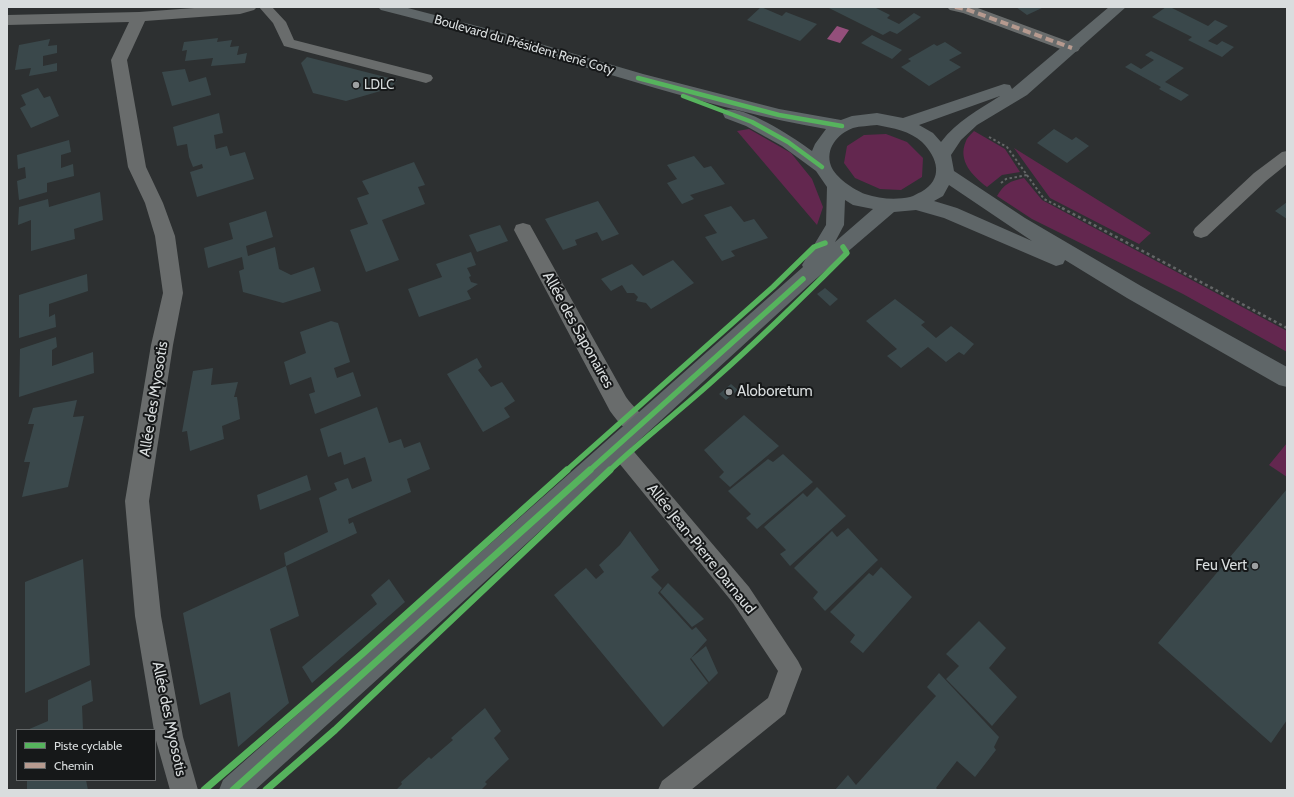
<!DOCTYPE html>
<html>
<head>
<meta charset="utf-8">
<style>
  body { margin:0 }
  #map { position:relative; width:1294px; height:797px; overflow:hidden; background:#2d3031; font-family:Cabin,sans-serif }
  canvas { display:block }
  .frame { position:absolute; inset:0; border:8px solid #d9ddde; pointer-events:none }
  .legend { position:absolute; left:16px; top:729px; width:140px; height:52px; box-sizing:border-box; background:#161819; border:1px solid #646768; margin:0; padding:5px 7px; list-style:none; font-size:12px; color:#d9ddde }
  .legend li { display:flex; align-items:center; gap:8px; height:20px }
  .legend b { width:20px; border:1px solid #646768 }
</style>
</head>
<body>
<div id="map">
<canvas width="1294" height="797"></canvas>
<div class="frame"></div>
<ul class="legend">
<li><b style="height:5px;background:#56b35d"></b>Piste cyclable</li>
<li><b style="height:5px;background:#b69a8f"></b>Chemin</li>
</ul>
</div>
<script>
const ctx = document.querySelector('canvas').getContext('2d');
ctx.lineJoin = 'round';
function fill(path, color) { ctx.fillStyle = color; ctx.fill(path, 'evenodd'); }
function trace(path, color, width, dash) { ctx.strokeStyle = color; ctx.lineWidth = width; ctx.lineCap = dash ? 'butt' : 'round'; ctx.setLineDash(dash || []); ctx.stroke(path); }
function write(font, color, halo, rows, align = 'center') {
  ctx.font = font + ' Cabin,sans-serif'; ctx.lineWidth = 4; ctx.setLineDash([]); ctx.textBaseline = 'middle'; ctx.strokeStyle = halo; ctx.fillStyle = color; for (const [text, x, y, turn = 0] of rows) {
    ctx.save(); ctx.translate(x, y); ctx.rotate((+turn || 0) * Math.PI / 180); ctx.textAlign = isNaN(turn) ? turn : align; if (halo) ctx.strokeText(text, 0, 0); ctx.fillText(text, 0, 0); ctx.restore();
  }
}
const green = new Path2D(`
  M749,129L791,153L812,179L823,207L817,225L737,131Z
  M974,131L1005,149L1020,172L1002,175L987,187C973,176 957,161 966,141C967,138 971,134 974,131Z
  M886,134L907,142L923,158L922,177L901,190L880,189L855,178L844,163L847,146L864,135Z
  M1014,148L1151,233L1139,244L1050,198Z
  M1024,178L1042,200L1287,331V352L1183,294L1032,219L997,196C1004,184 1010,181 1024,178Z
  M1287,443V477L1269,465Z`);
const water = new Path2D(`
  M837,26L849,30L840,43L827,39Z`);
const building = new Path2D(`
  M761,7L782,16L786,12L817,24L800,41L747,20Z
  M827,7H874L890,15L887,18L899,24L914,13L921,17L897,34L890,31L883,35Z
  M1016,7H1044L1027,15Z
  M1166,7H1173L1172,8L1208,26L1215,20L1228,26L1208,41L1217,45L1222,41L1234,47L1222,57L1188,40L1192,37L1152,17Z
  M872,35L902,50L892,59L861,43Z
  M218,38L217,42L232,40L230,47L239,46L237,55L247,53L245,63L211,66L213,58L185,61L187,50L182,51L184,42Z
  M50,39L48,46L57,45V53L43,56V66L57,63V71L29,76L31,68L15,70L19,45Z
  M945,42L962,53L949,60L961,67L929,86L901,67L911,61L908,59L934,44L937,46Z
  M1151,51L1184,68L1165,82L1189,95L1181,101L1159,89L1161,87L1125,67L1131,63L1141,69L1154,60L1145,55Z
  M307,57L397,80L391,88L346,101L313,93L301,63Z
  M185,69L189,82L206,77L211,95L172,106L162,72Z
  M38,88L44,98L50,96L59,116L31,128L20,108L26,105L21,95Z
  M219,113L223,133L214,135L216,149L227,146L230,156L245,152L254,179L197,197L190,172L203,168L202,164L193,167L189,157L187,144L177,146L173,127Z
  M1054,129L1072,140L1076,137L1089,146L1067,163L1037,143Z
  M69,140L71,152L61,155V168L73,164L74,176L47,183V192L19,200L17,181L26,178L25,167L18,169L17,155Z
  M694,156L704,168L711,166L725,184L690,195L694,199L682,204L667,183L677,179L667,165Z
  M414,162L425,185L418,187L425,204L382,220L399,260L366,272L350,230L368,224L357,198L369,194L362,181Z
  M100,192L103,220L74,229L75,239L31,251V220L18,225L19,207L48,199L49,207Z
  M598,201L619,234L602,241L597,232L575,240L577,245L563,250L545,219Z
  M1287,202V219L1275,211Z
  M731,206L744,222L754,219L768,238L731,251L735,256L722,261L705,237L717,233L704,215Z
  M266,211L273,237L246,246L248,256L275,247L279,269L291,275L314,267L321,291L283,303L243,292L239,271L244,269L242,257L208,268L204,248L233,239L229,223Z
  M500,225L508,241L477,252L469,235Z
  M471,252L476,265L467,268L471,276L469,277L471,282L478,284L467,291L471,299L419,317L408,289L442,277L436,264Z
  M673,260L694,283L651,309L646,303L636,301L638,297L634,293H627L622,285L611,291L601,279L632,264L643,276Z
  M87,274L88,291L49,304V317L55,314L56,327L19,338V295Z
  M825,288L838,299L830,306L817,294Z
  M895,299L925,322L921,325L936,338L951,326L974,344L964,355L959,352L946,362L928,347L901,368L887,356L897,349L866,321Z
  M331,321L338,323L350,362L334,368L337,378L353,372L361,396L315,414L309,394L315,392L311,377L290,385L284,362L306,353L300,332Z
  M56,337L57,347L52,350V366L93,352L94,373L19,397L20,349Z
  M477,358L482,367L478,370L491,387L502,382L515,401L504,408L510,417L483,432L447,374Z
  M213,368L211,385L238,382L234,397H237L240,419L222,426L224,439L190,451L187,431L182,432L193,371Z
  M731,384L738,390L726,400L719,394Z
  M77,400L73,417L84,416L68,487L22,497L30,462H24L34,424H28L33,408Z
  M377,407L389,443L401,439L404,448L420,442L430,469L407,479L411,492L348,519L349,524L353,522L357,533L286,566L284,553L328,532L319,498L337,490L334,483L348,478L352,489L372,481L365,457L344,465L341,452L328,457L320,429Z
  M744,415L779,446L730,487L719,477L724,472L704,450Z
  M783,454L813,482L757,529L746,518L751,514L728,491L768,459L773,462Z
  M307,475L311,490L260,510L257,495Z
  M817,487L846,516L790,566L780,554L786,550L764,527L803,493L807,497Z
  M1287,489V720L1271,743L1158,643Z
  M848,528L878,560L825,611L813,598L818,592L794,568L832,531L837,537Z
  M630,531L659,570L651,577L662,588L658,593L692,630L696,627L707,640L690,659L708,683L663,727L554,595L586,568L596,579L604,572L599,565L620,545Z
  M83,559L90,665L25,693V582Z
  M286,566L299,616L270,629L289,703L238,747L230,692L200,705L183,613Z
  M881,567L912,597L863,653L850,642L855,635L830,612L869,573L873,576Z
  M389,579L405,602L312,683L302,667L377,604L371,595Z
  M668,583L704,619L692,627L660,592Z
  M979,621L1006,648L989,668L1017,697L992,726L946,679L959,666L946,654Z
  M706,646L718,673L709,682L691,658Z
  M939,673L999,737L994,747L996,750L975,777L957,761L936,788L938,790H835L848,775L856,785L916,718L936,696L927,687Z
  M91,680L93,701L82,706L83,730H27L48,721V700Z
  M485,708L501,731L494,738L509,759L485,782L487,784L481,790H396L402,784L401,782L429,757L431,759L453,740L451,738Z
  M27,780H86L88,790H27Z`);
const pathFar1 = new Path2D(`
  M989,137L1007,147L1044,199L1064,209
  M1001,183L1006,179L1027,175`);
const path = new Path2D(`
  M1062,208L1287,328`);
const lane = new Path2D(`
  M259,7H272L286,22L294,40L431,75L433,78L431,81L426,83L284,46L273,23Z
  M1287,151V164L1266,181L1207,236L1201,238L1195,236L1193,232L1195,228L1254,173L1282,152Z
  M617,437L624,440L749,587L798,661L802,669L785,714L691,790H658L662,781L768,698L778,671L733,603L610,452L607,446L610,440Z`);
const street = new Path2D(`
  M208,7H257L254,10L240,14L145,21L127,60L146,167L163,203L175,236L183,293L173,345L149,501L161,616L183,737L198,790H170L155,737L135,616L125,501L151,345L163,293L155,236L145,203L128,167L111,60L129,22L7,25V15L139,12Z
  M947,7H975L1078,45L1080,48L1078,51L1072,53L1066,51L963,13L950,10Z
  M523,223L530,225L626,397C633,407 644,415 649,426L646,433L638,436C625,431 618,422 610,411L514,230L516,225Z`);
const secondary = new Path2D(`
  M378,7H404L496,31L643,74L779,109L841,120L852,116L877,113L903,118L1004,84L1010,85L1012,89L1109,7H1126L1027,95L977,125L961,140L951,155L954,171L1025,218L1141,286L1287,367V387L1279,385L1127,298L1065,260L1063,264L1056,266L944,218L916,210L894,212L810,284L433,629L255,790H219L223,780L803,267L802,265L826,225L827,187L816,171L782,146L746,126L725,118L723,114L725,110C745,105 796,139 812,151L815,144L826,129C711,109 599,70 486,38C452,28 416,19 381,10ZM1000,96C978,110 957,121 941,142L933,133L919,125ZM877,125C893,128 910,131 922,142C938,158 944,179 921,192C918,193 914,196 910,197C896,200 880,199 865,194C854,190 835,177 831,166C825,149 837,134 853,128C860,126 869,126 877,125ZM949,185L1032,241L957,208L934,201L943,196ZM845,200L853,205L873,209L835,242L844,225Z`);
const quiet = new Path2D(`
  M955,7L966,9L1072,48`);
const cyclewayFar2 = new Path2D(`
  M638,78L779,115L842,126
  M683,96L752,122L788,142L822,167`);
const cyclewayFar1 = new Path2D(`
  M566,471L773,287L814,247L825,243
  M589,471L803,279
  M609,471C644,438 682,409 717,377C762,337 805,295 847,253L843,247`);
const cycleway = new Path2D(`
  M204,790L362,654L567,470
  M233,790L590,470
  M266,790L335,730L610,470`);
const markers = [
  [356,85,4,"#9da0a1"],
  [729,392,4,"#9da0a1"],
  [1255,566,4,"#9da0a1"]
];
const farStreetnames = [
  ["Boulevard du Président René Coty",524,45,16]
];
const farPoinames = [
  ["LDLC",364,85]
];
const streetNames = [
  ["Allée des Saponaires",578,330,61],
  ["Allée des Myosotis",154,399,-81],
  ["Allée Jean-Pierre Darnaud",701,549,51],
  ["Allée des Myosotis",169,719,78]
];
const poiNames = [
  ["Aloboretum",737,392],
  ["Feu Vert",1247,566,"right"]
];
fill(green, '#63274f');
fill(water, '#944f7b');
fill(building, '#3a484b');
trace(pathFar1, '#646667', 2, [2.5, 2.5]);
trace(path, '#646667', 2.5, [3, 3]);
fill(lane, '#696c6c');
fill(street, '#696c6c');
fill(secondary, '#5f6668');
trace(quiet, '#b69a8f', 4, [8, 4]);
trace(cyclewayFar2, '#56b35d', 4.5);
trace(cyclewayFar1, '#56b35d', 5.5);
trace(cycleway, '#56b35d', 7);
for (const [x, y, r, color] of markers) { const dot = new Path2D(); dot.arc(x, y, r, 0, 2 * Math.PI); ctx.fillStyle = color; ctx.fill(dot); trace(dot, '#161819', 1.5); }
write('13px', '#d9ddde', '#161819', farStreetnames);
write('13px', '#d9ddde', '#161819', farPoinames, 'left');
write('15px', '#d9ddde', '#161819', streetNames);
write('15px', '#d9ddde', '#161819', poiNames, 'left');
</script>
</body>
</html>
